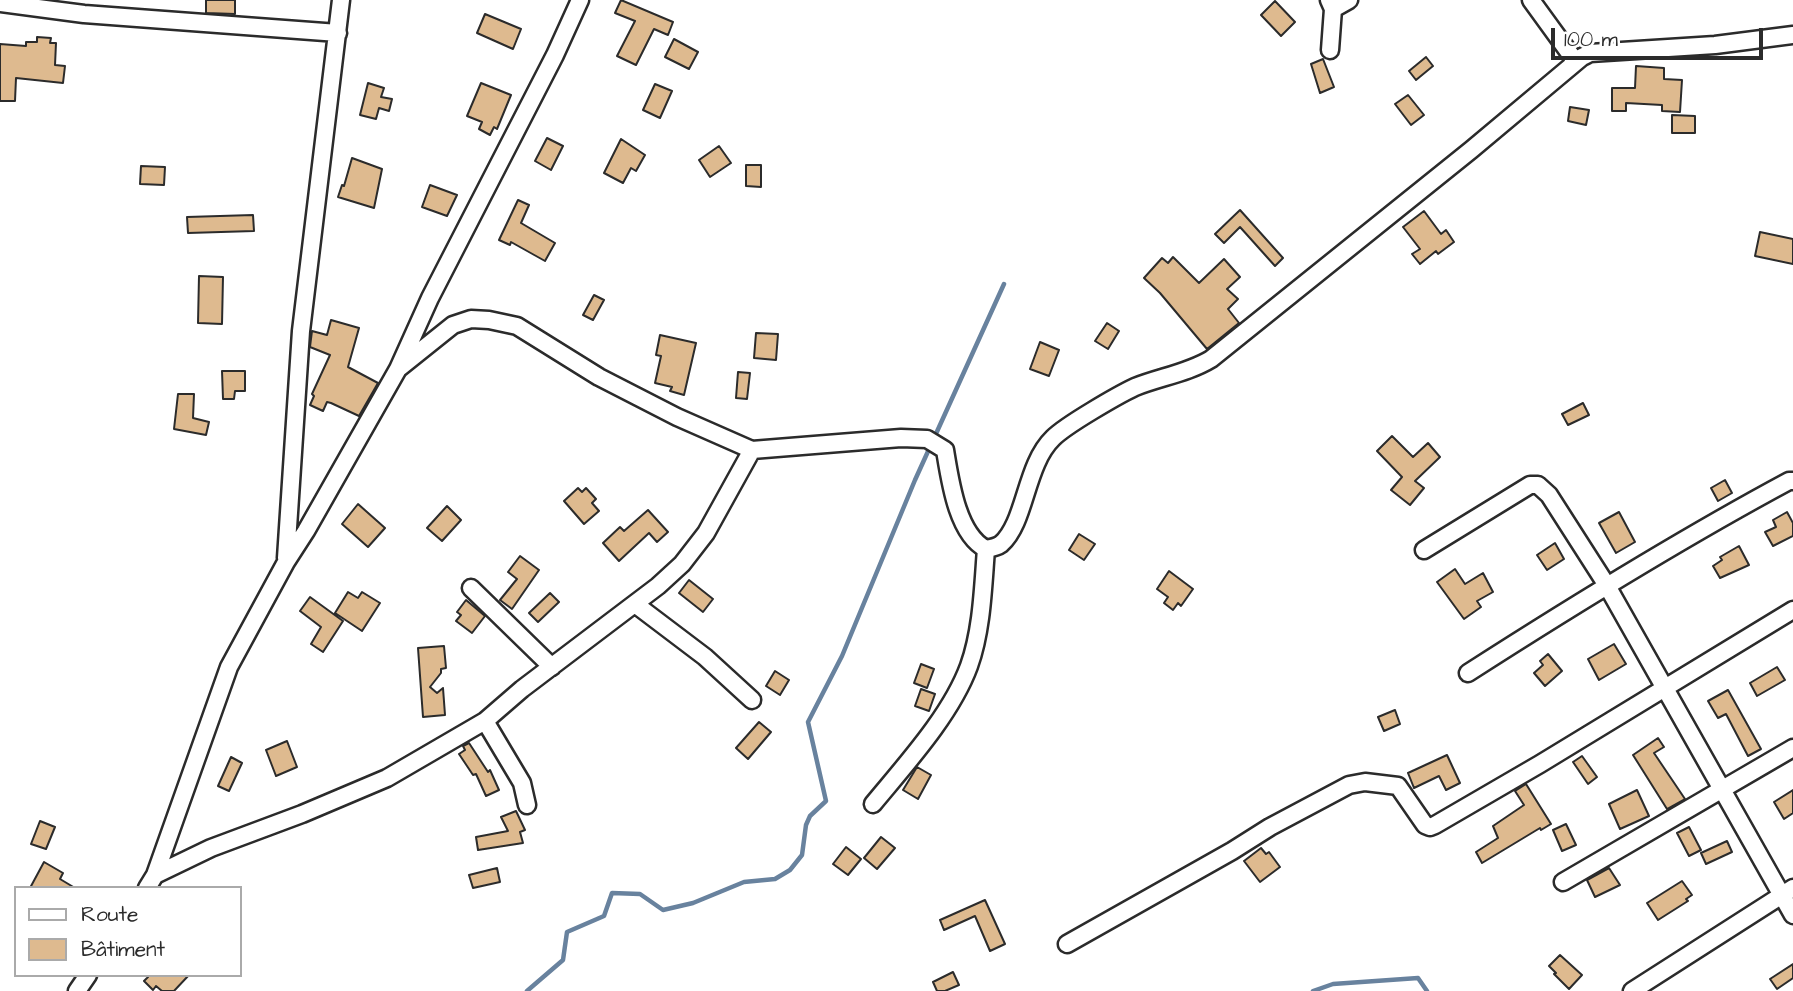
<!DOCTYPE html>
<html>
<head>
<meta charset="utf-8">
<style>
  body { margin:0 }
  #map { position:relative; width:1793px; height:991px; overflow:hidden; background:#fff; font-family:"Architects Daughter",sans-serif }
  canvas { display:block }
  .legend { position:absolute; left:14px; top:886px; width:228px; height:91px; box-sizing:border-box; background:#fff; border:2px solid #aaa; margin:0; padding:9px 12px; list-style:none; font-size:21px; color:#2b2b2b }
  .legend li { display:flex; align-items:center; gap:14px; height:35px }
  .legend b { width:35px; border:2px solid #aaa }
  .scale { position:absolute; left:1551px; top:28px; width:212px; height:32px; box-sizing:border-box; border:4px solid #2b2b2b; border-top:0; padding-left:9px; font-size:21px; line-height:24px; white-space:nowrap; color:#2b2b2b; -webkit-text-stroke:5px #fff; paint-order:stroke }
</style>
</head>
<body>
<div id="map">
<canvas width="1793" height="991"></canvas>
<ul class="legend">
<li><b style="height:9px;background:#fff"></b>Route</li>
<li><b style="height:19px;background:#deba8f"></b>Bâtiment</li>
</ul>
<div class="scale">100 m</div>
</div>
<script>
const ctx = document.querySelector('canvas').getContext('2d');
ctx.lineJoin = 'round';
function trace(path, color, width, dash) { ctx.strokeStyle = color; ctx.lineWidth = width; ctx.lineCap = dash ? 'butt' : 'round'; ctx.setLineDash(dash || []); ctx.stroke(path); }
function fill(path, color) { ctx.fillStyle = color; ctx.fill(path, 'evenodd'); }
const stream = new Path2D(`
  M527,991L563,960L567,932L604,916L612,893L640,894L663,910L693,903L744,882L775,879L790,870L802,855L806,825L810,816L826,801L808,722L842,656L915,480L1004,284
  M1313,991L1333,984L1418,978L1427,991`);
const building = new Path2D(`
  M206,0H235V14L206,13Z
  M621,0L673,22L668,35L654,29L636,65L617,56L635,21L615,13Z
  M1275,1L1295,22L1281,36L1261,15Z
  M485,14L521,29L513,49L477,33Z
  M37,37L51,38L50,43H56L55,65L65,66L63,83L16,78L15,101H0V44L26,46V42H37Z
  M674,39L698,52L689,69L665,57Z
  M1426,57L1433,66L1416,80L1409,71Z
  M1323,59L1334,87L1320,93L1311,64Z
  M1636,66L1664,68V79L1682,80L1680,112L1662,111V105L1626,103V111H1612V88H1635Z
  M368,83L384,88L381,97L392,99L389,111L379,108L376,119L360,115Z
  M481,83L511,95L497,129L494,127L490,135L479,129L482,122L467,116Z
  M655,84L672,91L660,118L643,110Z
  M1408,95L1424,115L1411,125L1395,104Z
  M1570,107L1589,110L1586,125L1568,121Z
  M1672,115L1695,116V133H1672Z
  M547,138L563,146L551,170L535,161Z
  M621,139L645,155L636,171L631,168L623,183L604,173Z
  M719,146L731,163L710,177L699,160Z
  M352,158L382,169L374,208L338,197L342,185L344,186Z
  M746,165H761V187L746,186Z
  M141,166L165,167L164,185L140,184Z
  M430,185L457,195L447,216L422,207Z
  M518,200L529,205L521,223L555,243L545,261L511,242L510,245L499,240Z
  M1240,210L1283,258L1275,266L1240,227L1224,243L1215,234Z
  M1424,211L1441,234L1446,230L1454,242L1438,254L1436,251L1420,264L1412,254L1420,249L1403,227Z
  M253,215L254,231L188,233L187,217Z
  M1760,232L1793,239V264L1755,256Z
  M1173,257L1199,283L1224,259L1240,277L1227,289L1238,299L1228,309L1239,323L1207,349L1160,293L1144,278L1162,258L1168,263Z
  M199,276L223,277L222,324L198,323Z
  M594,295L604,300L593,320L583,315Z
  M331,320L359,328L348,367L378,383L359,416L331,403L327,402L323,411L310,405L314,396L312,394L330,355L310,347L312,331L327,335Z
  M1107,323L1119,331L1108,349L1095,341Z
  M756,333L778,334L776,360L754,358Z
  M660,335L696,343L684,395L670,391L672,387L655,383L661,356L656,355Z
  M1040,342L1059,350L1049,376L1030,369Z
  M222,371H245V391H235L234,399H223Z
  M738,372L750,373L747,399L736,398Z
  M178,394H194L193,418L209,422L206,435L174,429Z
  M1583,403L1589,415L1568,425L1562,414Z
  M1392,436L1413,457L1428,443L1440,457L1415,481L1424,488L1410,505L1391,490L1402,477L1377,451Z
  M1725,480L1732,493L1718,501L1711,488Z
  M578,488L582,492L586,488L596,499L592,503L599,511L584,524L564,501Z
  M358,504L385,528L368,547L342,524Z
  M447,506L461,520L442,541L427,528Z
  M648,510L668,532L657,542L649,533L619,561L603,543L620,527L624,531Z
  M1619,512L1635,542L1616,553L1599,523Z
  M1787,512L1793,523V536L1773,546L1765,532L1776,527L1773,520Z
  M1079,534L1095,544L1084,560L1069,550Z
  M1555,543L1564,559L1547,570L1537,555Z
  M1739,546L1749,565L1720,578L1713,566L1722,560L1720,557Z
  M520,556L539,570L512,609L500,600L517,579L508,572Z
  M1455,569L1465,584L1483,573L1493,592L1477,601L1481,607L1464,619L1437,582Z
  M1169,571L1193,589L1181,606L1178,603L1173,610L1164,603L1168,597L1157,589Z
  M689,580L713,599L703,612L679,593Z
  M348,592L358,598L362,592L380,603L362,631L335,613Z
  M550,593L559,602L538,622L529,613Z
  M310,597L343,621L323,652L311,644L321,627L300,611Z
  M466,600L485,616L472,633L456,621L461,615L457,612Z
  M1614,644L1626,664L1599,680L1588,659Z
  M444,646L446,668L441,669V673L430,687L437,693L443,688L445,715L423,717L418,648Z
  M1548,654L1562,671L1545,686L1534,673L1543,665L1540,661Z
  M921,664L934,669L927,688L914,683Z
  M1777,667L1785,680L1757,696L1750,683Z
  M775,671L789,680L780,695L766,686Z
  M921,689L935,694L929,711L915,706Z
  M1728,690L1761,749L1748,756L1726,714L1718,718L1708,701Z
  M1395,710L1400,724L1384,731L1378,717Z
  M759,722L771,732L748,759L736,748Z
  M1658,738L1664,747L1654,753L1685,799L1667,809L1633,755Z
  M287,741L297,767L276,776L266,750Z
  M469,743L488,772L490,770L499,790L486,796L476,774L473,775L459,754L465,750L463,746Z
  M1447,755L1460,783L1446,790L1439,776L1414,788L1408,773Z
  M1582,756L1597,777L1588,784L1573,762Z
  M231,757L242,763L229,791L218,786Z
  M917,767L931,775L918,799L903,790Z
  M1526,784L1551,824L1541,830L1540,828L1482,863L1476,852L1498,838L1493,826L1524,805L1515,791Z
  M1637,790L1649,816L1620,829L1609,804Z
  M1793,790V813L1784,819L1774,802Z
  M516,811L525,830L520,832L523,843L478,850L476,837L508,831L501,817Z
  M40,821L55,827L46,849L31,844Z
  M1566,824L1576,845L1562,851L1553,830Z
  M1689,827L1701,850L1689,856L1677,833Z
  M881,837L895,848L877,869L864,858Z
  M1727,841L1732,852L1706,864L1701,853Z
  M846,847L861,859L848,875L833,864Z
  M1261,848L1266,854L1269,852L1280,867L1260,882L1244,861Z
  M44,862L63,873L60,879L75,888H30Z
  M497,868L500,882L473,888L469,875Z
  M1609,868L1620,885L1595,897L1587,880Z
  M1682,881L1692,895L1686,899L1688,901L1658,920L1647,903Z
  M985,900L1005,944L990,951L975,916L944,930L940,920Z
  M1560,955L1582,975L1569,989L1554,974L1556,973L1549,966Z
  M1793,964V978L1777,989L1770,979Z
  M953,972L959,985L945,991H937L933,982Z
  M146,975H189L174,991H162L156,986L153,990L144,981L148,977Z`);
const street = new Path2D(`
  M1329,0L1333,9L1330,50
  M1531,0L1576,62
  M0,3L84,14L338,33
  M1333,9L1349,0
  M398,369L453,325L471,319L489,320L517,326L599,377L677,417L752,450L901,438L927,439L945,450C950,480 957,534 986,549C992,548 997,547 1001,544C1026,522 1025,465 1053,438C1066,425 1118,395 1135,387C1160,377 1188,373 1211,359L1471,150L1582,57L1590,53L1715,45L1793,35
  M1424,550L1530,485H1538L1549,495L1606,584L1793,915
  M286,558L301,331L341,0
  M471,588L552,667
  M635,604L705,657L752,700
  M1468,673C1574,605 1679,540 1789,481H1793
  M485,721L522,783L527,805
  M873,804C906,764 951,715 969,666C982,630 983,587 986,549
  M155,875L211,848L302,814L387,778L485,721L522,689L658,586L682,564L706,533L752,450
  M1563,882L1793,748
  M147,888L155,875L229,667L286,562L306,531L398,369L430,298L555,55L580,0
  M1067,944L1232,851L1270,827L1349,785L1365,782L1398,786L1425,825L1430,827L1435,825L1540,764L1793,610
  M77,991L88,975
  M1632,991L1793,888`);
trace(stream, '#68829e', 4.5);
fill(building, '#deba8f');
trace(building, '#2b2b2b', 2);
trace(street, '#2b2b2b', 21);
trace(street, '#fff', 16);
</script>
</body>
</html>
